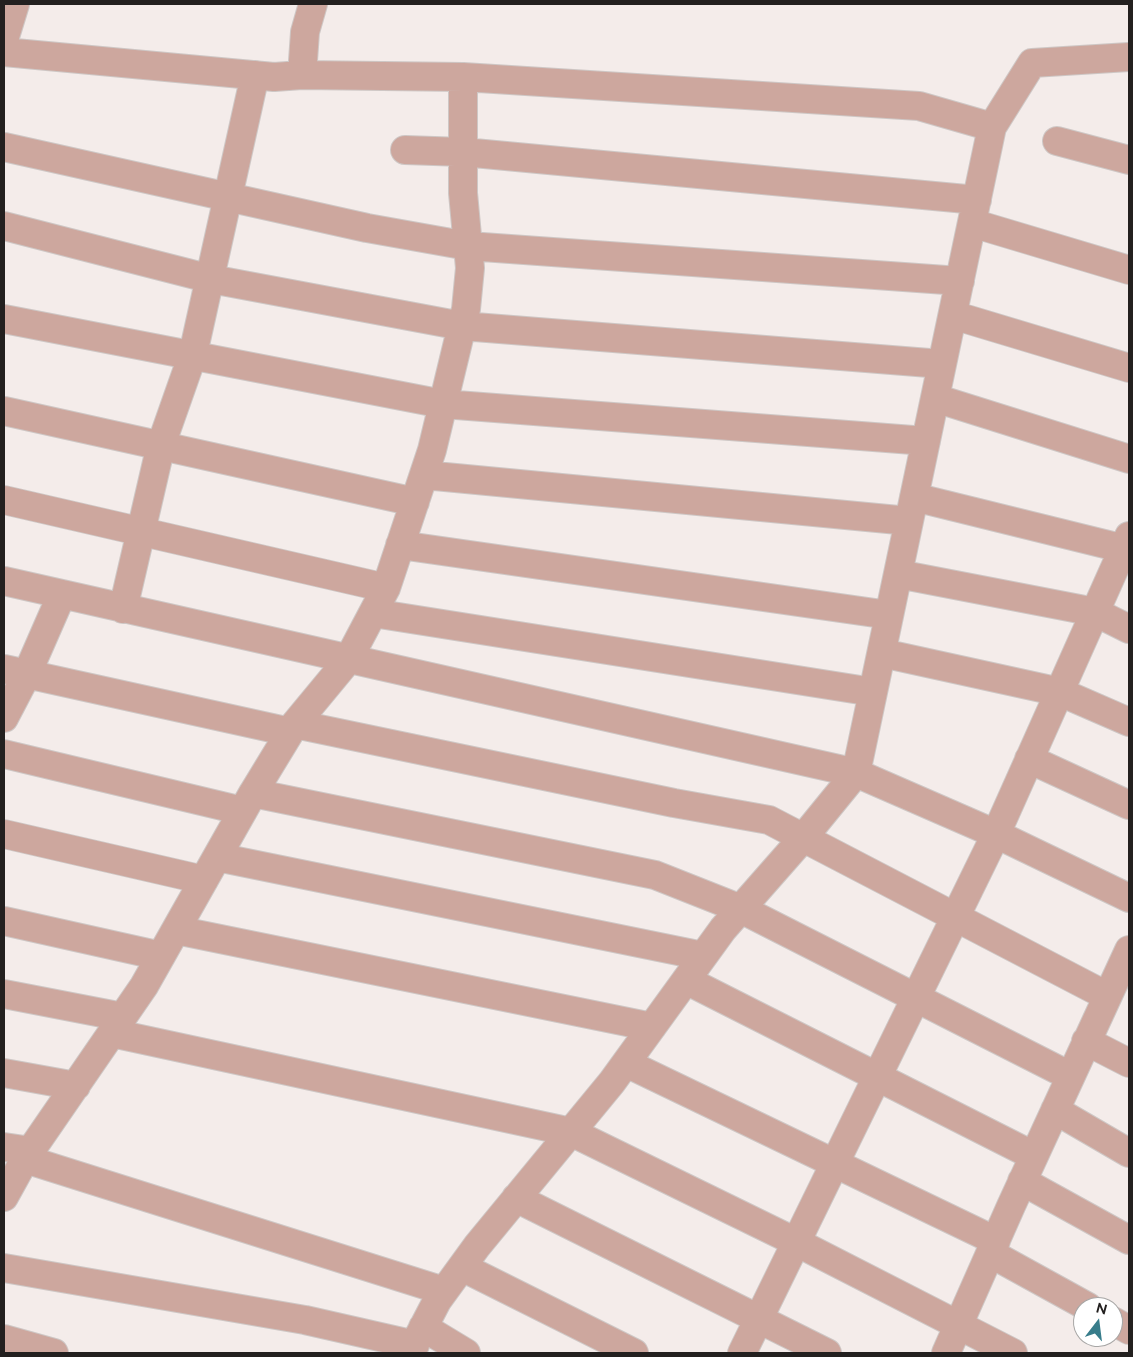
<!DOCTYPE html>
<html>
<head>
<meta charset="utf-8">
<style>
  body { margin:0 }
  #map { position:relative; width:1133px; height:1357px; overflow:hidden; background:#f4ecea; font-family:Raleway,sans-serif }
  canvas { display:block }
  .frame { position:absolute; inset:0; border:5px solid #23201f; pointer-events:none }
  .north { position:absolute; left:1073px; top:1297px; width:50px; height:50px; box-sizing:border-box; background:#fff; border:1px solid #a7a6a5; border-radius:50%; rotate:15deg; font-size:14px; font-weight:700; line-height:20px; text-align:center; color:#23201f }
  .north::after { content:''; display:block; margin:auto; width:18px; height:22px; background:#387d8b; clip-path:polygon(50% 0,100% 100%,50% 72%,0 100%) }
</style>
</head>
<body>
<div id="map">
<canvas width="1133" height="1357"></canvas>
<div class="frame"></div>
<div class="north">N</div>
</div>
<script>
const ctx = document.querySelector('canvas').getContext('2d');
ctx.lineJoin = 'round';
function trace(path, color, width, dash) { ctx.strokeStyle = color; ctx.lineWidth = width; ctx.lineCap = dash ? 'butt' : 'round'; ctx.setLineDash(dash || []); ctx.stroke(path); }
const minor = new Path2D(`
  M4,40L15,4
  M4,52L274,77L302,75L463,77L919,106L992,127
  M302,75L305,32L313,4
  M1057,141L1129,160
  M4,147L367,228L468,246L960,281
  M405,150L463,152L977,200
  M972,223L1129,270
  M4,226L211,279L462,326L942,364
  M953,315L1129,368
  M4,319L443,404L926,441
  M935,398L1129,459
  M4,411L415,502
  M424,475L909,521
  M914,497L1129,550
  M4,500L386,588
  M400,545L889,615
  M898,574L1095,612L1129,629
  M4,581L856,773L996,834L1129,898
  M123,609L161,445L193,354L255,75
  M373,613L873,692
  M882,653L1060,692L1129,722
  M4,669L290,732
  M4,718L27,674L62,594
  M295,724L674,803L769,820L1107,996
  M4,754L243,811
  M1029,759L1129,805
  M253,793L655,875L741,909L1070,1076
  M4,834L204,880
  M217,857L703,956
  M4,921L161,956
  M176,930L652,1027
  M686,980L1034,1156
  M4,994L123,1017
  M112,1033L571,1132L796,1242L1013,1353
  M1086,1041L1129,1063
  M626,1063L996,1241
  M4,1073L76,1086
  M1055,1110L1129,1153
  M4,1147L31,1151
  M25,1159L444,1291
  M1022,1181L1129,1240
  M4,1197L25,1159L144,986L253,793L295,724L348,660L386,588L432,450L466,309L470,268L463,193V77
  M516,1198L827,1353
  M990,1253L1088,1307
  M462,1267L634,1353
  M4,1268L305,1320L415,1345
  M1113,1321L1129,1330
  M423,1327L466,1353
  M4,1339L54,1353
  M410,1353L437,1301L477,1246L612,1082L723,929L803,838L856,773L992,127L1032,63L1129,57
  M742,1353L996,834L1129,536
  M946,1353L1011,1206L1129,950`);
trace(minor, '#cec7c5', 30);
trace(minor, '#cda79e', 28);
</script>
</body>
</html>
